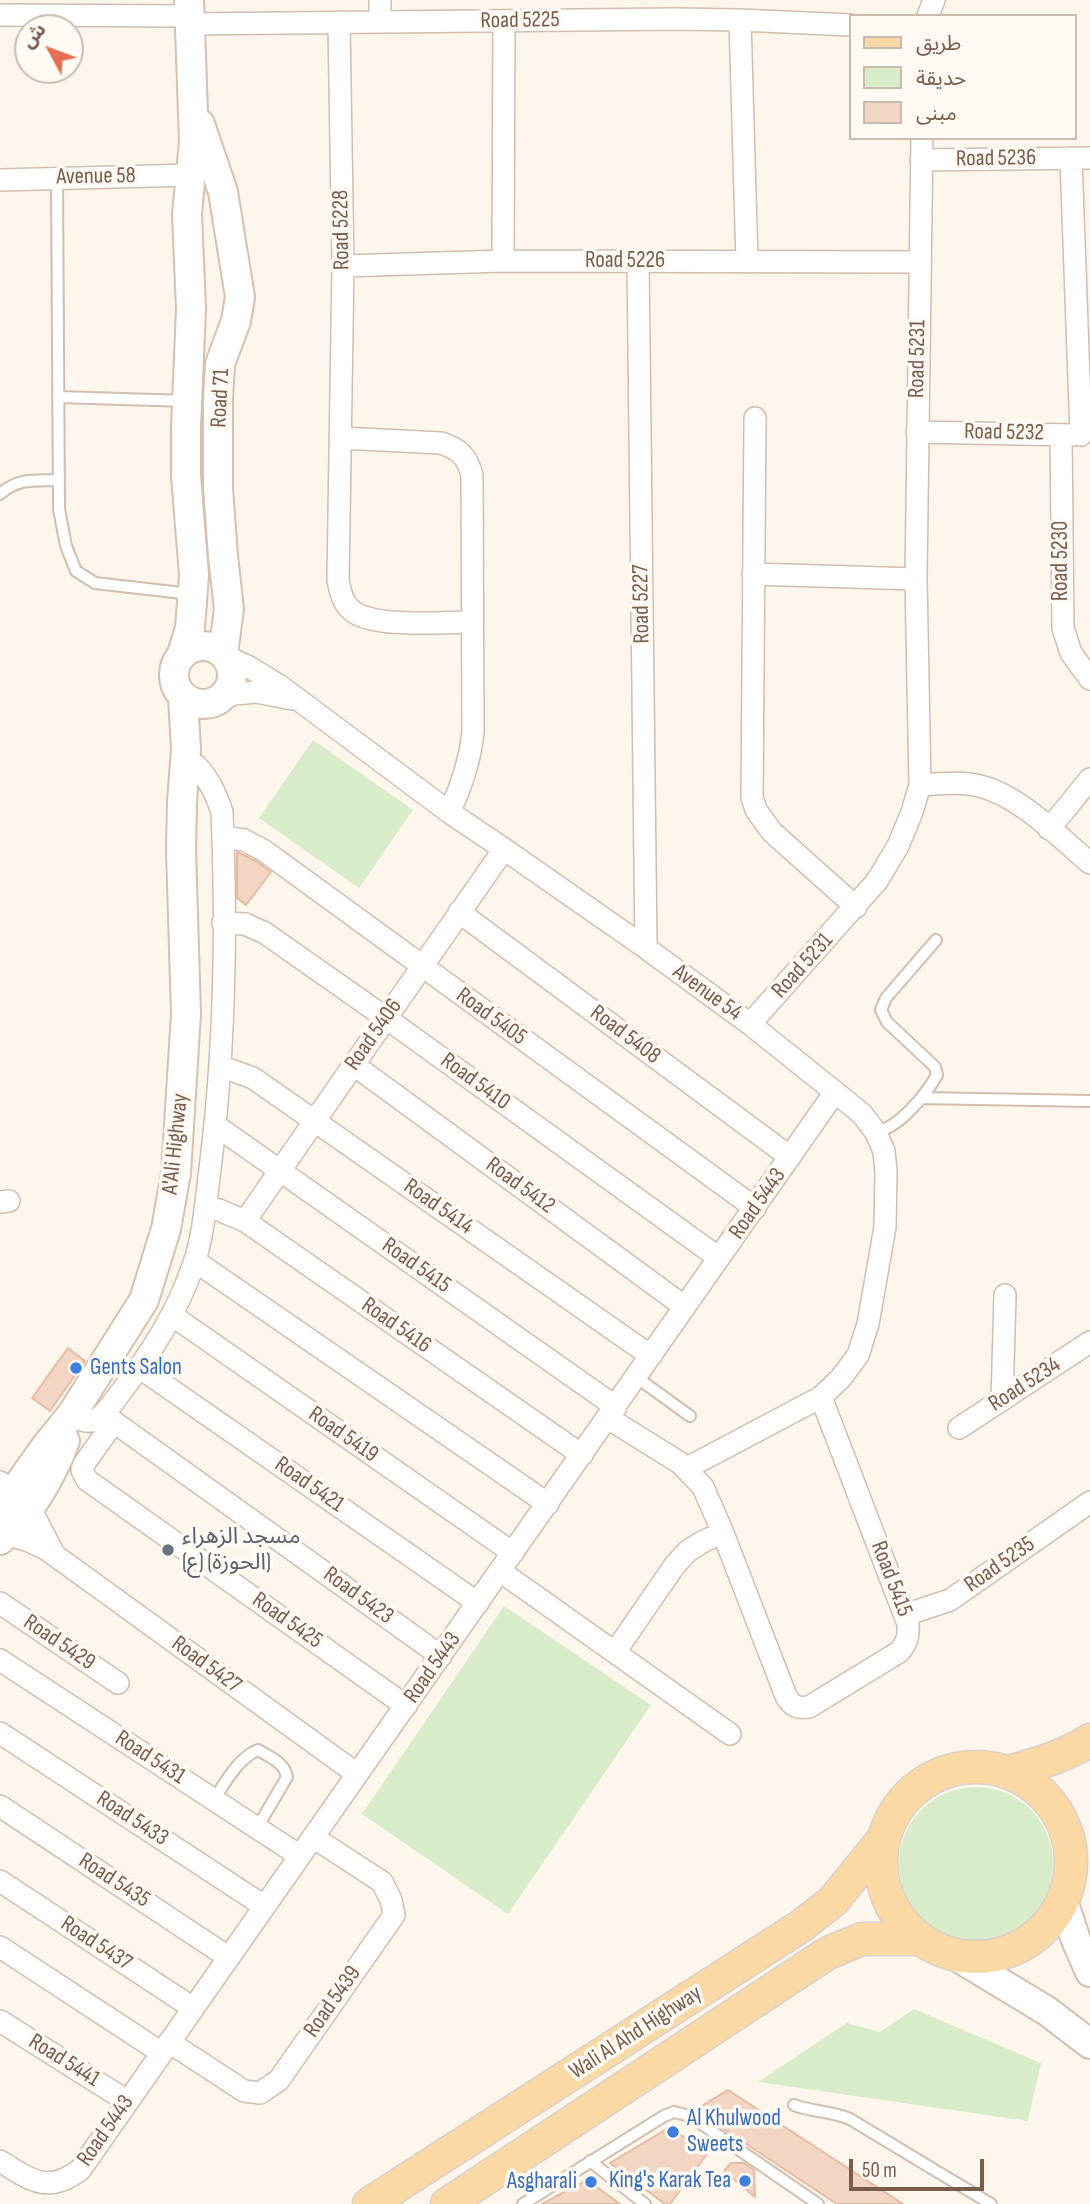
<!DOCTYPE html>
<html>
<head>
<meta charset="utf-8">
<style>
  body { margin:0 }
  #map { position:relative; width:1090px; height:2204px; overflow:hidden; background:#fdf6ec; font-family:"Sofia Sans Condensed","Noto Sans Arabic",sans-serif }
  canvas { display:block }
  .legend { position:absolute; left:849px; top:14px; width:228px; height:126px; box-sizing:border-box; background:#fffaf3; border:2px solid #cabbb1; margin:0; padding:9px 12px; list-style:none; font-size:21px; color:#7a5c4d }
  .legend li { display:flex; align-items:center; gap:14px; height:35px }
  .legend b { width:35px; border:2px solid #cabbb1 }
  .north { position:absolute; left:14px; top:14px; width:70px; height:70px; box-sizing:border-box; background:#fffaf3; border:2px solid #cabbb1; border-radius:50%; rotate:311deg; font-size:19px; font-weight:700; line-height:28px; text-align:center; color:#7a5c4d }
  .north::after { content:''; display:block; margin:auto; width:24px; height:32px; background:#e76f51; clip-path:polygon(50% 0,100% 100%,50% 72%,0 100%) }
  .scale { position:absolute; left:849px; top:2159px; width:135px; height:32px; box-sizing:border-box; border:4px solid #7a5c4d; border-top:0; padding-left:9px; font-size:21px; line-height:24px; white-space:nowrap; color:#7a5c4d; -webkit-text-stroke:5px #fffaf3; paint-order:stroke }
</style>
</head>
<body>
<div id="map">
<canvas width="1090" height="2204"></canvas>
<ul class="legend">
<li><b style="height:9px;background:#fbd9a5"></b>طريق</li>
<li><b style="height:19px;background:#d8ecc9"></b>حديقة</li>
<li><b style="height:19px;background:#f3d5c3"></b>مبنى</li>
</ul>
<div class="north">ش</div>
<div class="scale">50 m</div>
</div>
<script>
const ctx = document.querySelector('canvas').getContext('2d');
ctx.lineJoin = 'round';
function fill(path, color) { ctx.fillStyle = color; ctx.fill(path, 'evenodd'); }
function trace(path, color, width, dash) { ctx.strokeStyle = color; ctx.lineWidth = width; ctx.lineCap = dash ? 'butt' : 'round'; ctx.setLineDash(dash || []); ctx.stroke(path); }
function write(font, color, halo, rows, align = 'center') {
  ctx.font = font + ' "Sofia Sans Condensed","Noto Sans Arabic",sans-serif'; ctx.lineWidth = 7; ctx.setLineDash([]); ctx.textBaseline = 'middle'; ctx.strokeStyle = halo; ctx.fillStyle = color; for (const [text, x, y, turn = 0] of rows) {
    ctx.save(); ctx.translate(x, y); ctx.rotate((+turn || 0) * Math.PI / 180); ctx.textAlign = isNaN(turn) ? turn : align; if (halo) ctx.strokeText(text, 0, 0); ctx.fillText(text, 0, 0); ctx.restore();
  }
}
const green = new Path2D(`
  M313,740L413,810L359,888L259,818Z
  M504,1606L651,1705L508,1914L362,1814Z
  M899 1864a77 77 0 1 1 154 0a77 77 0 1 1-154 0Z
  M914,2009L1041,2063L1028,2121L758,2082L847,2023L880,2032Z`);
const building = new Path2D(`
  M237,852L256,861L271,872L246,905L237,898Z
  M68,1348L85,1361L50,1411L32,1398Z
  M728,2090L903,2204H837L695,2110Z
  M670,2127L707,2154L670,2204H665L610,2163Z
  M731,2163H744L754,2170L755,2197L724,2171Z
  M587,2180L620,2204H542Z`);
const lane = new Path2D(`
  M57,178L59,509L66,546L76,571L95,583L191,594
  M58,397L187,401
  M0,494C20,477 34,481 59,480
  M921,1098L1090,1101
  M875,1131C897,1131 927,1093 937,1075L935,1067L887,1022L881,1010L886,998L936,940
  M636,1377L690,1416
  M214,1799C226,1782 238,1758 258,1750C270,1757 284,1762 287,1777L257,1828
  M794,2105C812,2112 832,2111 850,2119L991,2204
  M590,2161L645,2204
  M523,2204L664,2116L674,2112L690,2116L818,2204`);
const street = new Path2D(`
  M0,15L189,16
  M928,16L934,0
  M740,20L747,262
  M339,22L343,266L338,580C340,590 342,601 350,609C370,629 443,622 472,622
  M380,22V0
  M189,24L676,19L740,20L850,25
  M1071,158L1081,435
  M921,160L1090,158
  M0,180L191,175
  M503,261L504,22
  M638,261L646,948
  M343,266L503,261L920,262
  M755,418L752,797L756,810L772,832L856,907
  M917,432L1073,435
  M1061,435L1063,628L1071,653L1090,679
  M341,438L441,443C459,449 467,456 472,475L473,732C470,761 462,786 449,812
  M753,574L916,579
  M225,656L249,667L280,686L449,812L504,849L646,948L750,1024L835,1092L862,1114L875,1131L884,1151L886,1172L885,1227L868,1324L858,1355L841,1378L821,1397L687,1468
  M224,695L256,692L292,699
  M920,785C940,784 960,781 980,786C1020,796 1059,837 1090,863
  M1049,829L1090,779
  M223,837L244,840L263,850L755,1208
  M459,912L790,1157
  M223,923L245,924L265,933L386,1018L719,1258
  M750,1024L877,881L898,846L912,812L920,785L916,579L922,138
  M354,1065L685,1307
  M220,1066L253,1078L651,1356
  M215,1125L616,1407
  M0,1202L9,1201
  M205,1208L219,1210L245,1221L582,1455
  M245,1221L504,849
  M195,1261L548,1504
  M173,1316L513,1553
  M140,1368L478,1603
  M1002,1400L1005,1295
  M72,1414C96,1433 107,1410 121,1392C153,1350 177,1313 194,1263C204,1234 206,1199 210,1169C225,1051 227,931 222,812C216,794 210,781 197,766
  M104,1417L114,1422L441,1656
  M608,1418L680,1463L703,1487L723,1533L786,1696C792,1706 797,1709 809,1707L899,1652C907,1643 909,1636 908,1624L821,1397
  M114,1422L84,1464L82,1470L87,1480L406,1706
  M959,1428L1090,1342
  M0,1482L27,1502L54,1554
  M0,1532L29,1541L46,1549L357,1774
  M500,1571L730,1734
  M0,1603L118,1683
  M905,1615L950,1600L1090,1502
  M615,1652L675,1565L688,1551L704,1541L723,1533
  M0,1660L300,1856
  M0,1733L264,1906
  M0,1806L228,1957
  M0,1881L193,2008
  M0,1947L162,2053
  M0,2021L127,2101
  M169,2042L244,2091L260,2093L279,2080L394,1915L391,1900L382,1882L313,1837
  M0,2161C30,2179 46,2195 80,2170L835,1092`);
const secondary = new Path2D(`
  M200,124L223,192L240,297L236,321L220,364L218,399V488L223,556L229,609L223,654
  M174 675a29 29 0 1 1 58 0a29 29 0 1 1-58 0Z
  M182,654L190,628L194,575L186,476V427L191,309L187,214L194,142L189,0
  M0,1511L46,1446L72,1414L144,1300L166,1229L176,1173L186,1014L181,850L182,802L186,749L183,698
  M0,1540C31,1513 51,1478 65,1441
  M1063,1901L1076,1940L1090,1972
  M956,1956L1047,2011L1090,2044`);
const primary = new Path2D(`
  M881 1862a95 95 0 1 1 190 0a95 95 0 1 1-190 0Z
  M1008,1772C1037,1764 1064,1757 1090,1740
  M369,2204L801,1926L833,1901L884,1838
  M447,2204L828,1953L862,1939H920`);
const markers = [
  [76,1368,7,"#3f7fe0"],
  [168,1550,7,"#6b7280"],
  [673,2132,7,"#3f7fe0"],
  [745,2181,7,"#3f7fe0"],
  [591,2182,7,"#3f7fe0"]
];
const streetNames = [
  ["Road 5225",520,21,-1],
  ["Road 5236",996,159,-1],
  ["Avenue 58",96,177,-1],
  ["Road 5228",342,230,-91],
  ["Road 5226",625,261],
  ["Road 5231",918,359,-89],
  ["Road 71",221,398,-87],
  ["Road 5232",1004,433,1],
  ["Road 5230",1061,561,-90],
  ["Road 5227",642,604,-91],
  ["Road 5231",803,966,-48],
  ["Avenue 54",707,993,36],
  ["Road 5405",491,1017,36],
  ["Road 5406",374,1035,-55],
  ["Road 5408",625,1035,37],
  ["Road 5410",475,1082,36],
  ["A'Ali Highway",176,1144,-84],
  ["Road 5412",520,1186,36],
  ["Road 5443",758,1204,-55],
  ["Road 5414",438,1207,35],
  ["Road 5415",416,1266,35],
  ["Road 5416",396,1326,35],
  ["Road 5234",1025,1385,-33],
  ["Road 5419",343,1435,35],
  ["Road 5421",309,1485,35],
  ["Road 5235",1000,1565,-35],
  ["Road 5415",891,1579,69],
  ["Road 5423",358,1596,36],
  ["Road 5425",287,1621,35],
  ["Road 5429",59,1643,34],
  ["Road 5427",206,1665,36],
  ["Road 5443",433,1668,-55],
  ["Road 5431",150,1758,33],
  ["Road 5433",132,1819,33],
  ["Road 5435",114,1881,33],
  ["Road 5437",96,1944,33],
  ["Road 5439",333,2002,-55],
  ["Wali Al Ahd Highway",636,2033,-33],
  ["Road 5441",64,2061,32],
  ["Road 5443",106,2131,-55]
];
const shopNames = [
  ["Gents Salon",90,1368],
  ["Al Khulwood",687,2119],
  ["Sweets",687,2145],
  ["King's Karak Tea",731,2181,"right"],
  ["Asgharali",577,2182,"right"]
];
const worshipNames = [
  ["مسجد الزهراء",182,1537],
  ["(ع) (الحوزة)",182,1563]
];
fill(green, '#d8ecc9');
fill(building, '#f3d5c3');
trace(building, '#e6bba3', 2);
trace(lane, '#d1beb0', 14);
trace(street, '#d1beb0', 24);
trace(secondary, '#d6c0b0', 32);
trace(primary, '#dad1cd', 35);
trace(lane, '#fff', 10);
trace(street, '#fff', 21);
trace(secondary, '#fff', 28);
trace(primary, '#fbd9a5', 32);
for (const [x, y, r, color] of markers) { const dot = new Path2D(); dot.arc(x, y, r, 0, 2 * Math.PI); ctx.fillStyle = color; ctx.fill(dot); trace(dot, '#fffaf3', 2.5); }
write('23px', '#7a5c4d', '#fffaf3', streetNames);
write('23px', '#366cbe', '#fffaf3', shopNames, 'left');
write('23px', '#5b616d', '#fffaf3', worshipNames, 'left');
</script>
</body>
</html>
